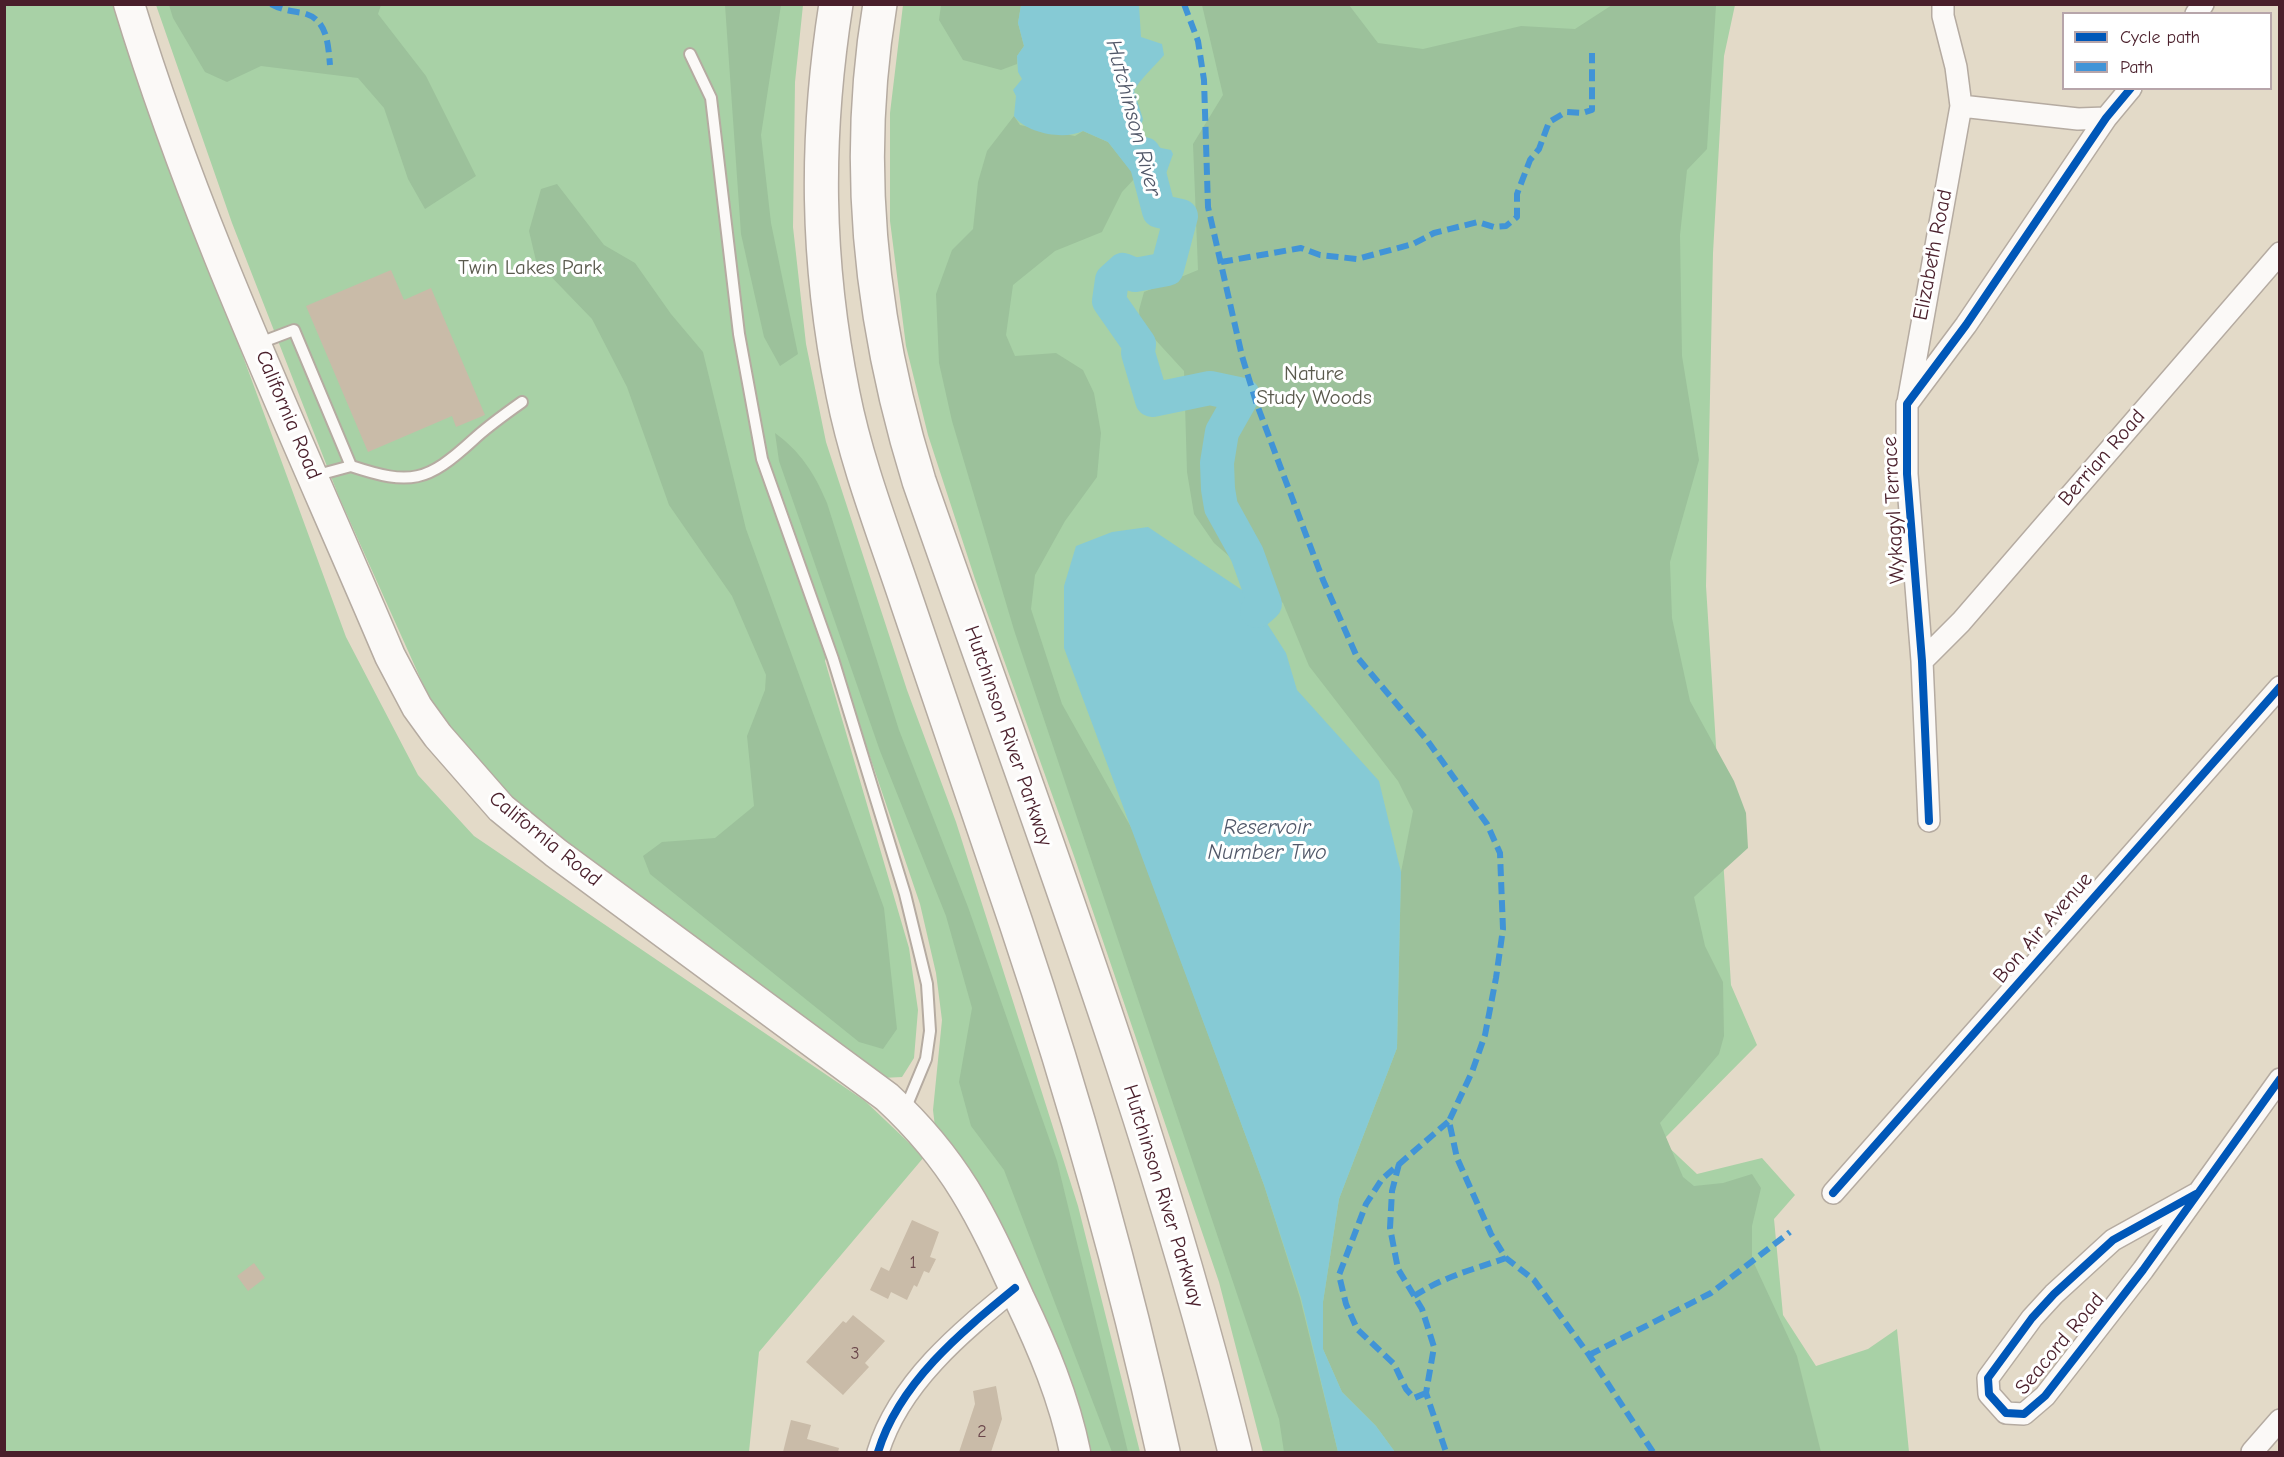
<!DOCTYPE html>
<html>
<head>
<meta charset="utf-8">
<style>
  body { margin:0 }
  #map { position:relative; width:2284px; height:1457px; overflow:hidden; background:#e3dac8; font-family:"Comic Neue",sans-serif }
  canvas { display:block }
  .frame { position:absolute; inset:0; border:6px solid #4a1f2b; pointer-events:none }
  .legend { position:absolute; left:2062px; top:12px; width:210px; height:78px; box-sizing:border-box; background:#fff; border:2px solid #b7a5aa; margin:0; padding:8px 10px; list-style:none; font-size:18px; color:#4a1f2b }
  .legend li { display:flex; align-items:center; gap:12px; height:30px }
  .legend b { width:30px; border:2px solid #b7a5aa }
</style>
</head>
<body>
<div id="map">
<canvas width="2284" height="1457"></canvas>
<div class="frame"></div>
<ul class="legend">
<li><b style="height:8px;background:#0057b8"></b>Cycle path</li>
<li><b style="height:8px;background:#4194d7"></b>Path</li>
</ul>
</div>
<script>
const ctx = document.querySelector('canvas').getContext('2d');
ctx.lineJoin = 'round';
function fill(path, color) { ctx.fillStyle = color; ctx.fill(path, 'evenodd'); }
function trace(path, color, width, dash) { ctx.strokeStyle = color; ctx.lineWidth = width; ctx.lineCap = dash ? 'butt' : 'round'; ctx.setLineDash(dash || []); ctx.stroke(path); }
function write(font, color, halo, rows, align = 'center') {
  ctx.font = font + ' "Comic Neue",sans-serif'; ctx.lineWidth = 6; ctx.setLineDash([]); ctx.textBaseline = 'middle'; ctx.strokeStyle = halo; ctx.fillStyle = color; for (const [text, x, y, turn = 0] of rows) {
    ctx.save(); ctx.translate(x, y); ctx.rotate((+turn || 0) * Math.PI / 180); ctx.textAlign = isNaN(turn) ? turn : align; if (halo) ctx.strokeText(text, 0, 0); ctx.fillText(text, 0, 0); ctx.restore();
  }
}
const green = new Path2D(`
  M5,5H114L346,637L418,775L474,836L865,1101L924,1157L759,1352L749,1452H5Z
  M156,5H803L795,82L793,227L806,344L826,442L907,690L956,822L1078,1206L1140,1452H1085L935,1127L933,1110L942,1020L936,973L920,904L831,642L825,661L909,948L918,1010L914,1058L902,1077L882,1078L547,833L502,792L431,702L339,497L232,223Z
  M903,5H1735L1724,56L1713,253L1706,586L1731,985L1757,1045L1662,1141L1697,1174L1762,1158L1795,1195L1774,1219L1783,1315L1816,1366L1868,1349L1897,1329L1909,1452H1263L1219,1282L1074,856L975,579L928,435L906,346L890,221V113Z`);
const forest = new Path2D(`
  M169,5H381L378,14L426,76L476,176L425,209L408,179L384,108L358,78L261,66L227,82L205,72L173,18Z
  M725,5H781L761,135L771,223L798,354L780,366L764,337L741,234Z
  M941,5H1021L1018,23L1024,46L1017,56V64L1001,70L963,60L939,20Z
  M1202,5H1349L1378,43L1423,49L1521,26L1575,29L1612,5H1716L1707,149L1687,170L1680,235L1682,356L1699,460L1670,562L1672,618L1690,701L1734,781L1746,813L1748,848L1694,897L1705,946L1723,982L1724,1036L1719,1054L1660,1123L1683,1177L1694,1186L1723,1183L1752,1174L1761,1188L1752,1226V1259L1797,1356L1821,1452H1395L1376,1426L1342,1392L1323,1349V1302L1339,1199L1397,1048L1401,872L1413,811L1398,781L1309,666L1283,603L1214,543L1194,514L1187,472L1184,371L1140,323L1139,310L1144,292L1198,270L1193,144L1223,95Z
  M1014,116L1020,125L1075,136L1083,131L1108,142L1136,177L1122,192L1102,232L1055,251L1013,285L1006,335L1015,356L1056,353L1083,370L1094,393L1101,433L1097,477L1065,521L1035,575L1031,609L1062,704L1132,829L1264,1185L1300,1298L1338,1452H1284L1279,1419L1014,630L952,421L939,363L936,294L952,250L973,229L978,182L987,151Z
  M557,184L604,245L635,263L671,314L703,352L746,529L884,908L897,1029L883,1049L859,1042L650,874L643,856L662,842L715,838L754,806L747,736L765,690L766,675L732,596L669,505L627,387L592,319L536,261L529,231L541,189Z
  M775,433C800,451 815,474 827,503L899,730L968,907L1057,1161L1128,1452H1112L1004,1170L971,1126L959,1082L972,1008L946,916L880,751L779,461Z`);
const water = new Path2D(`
  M1021,5H1139L1141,37L1162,44L1164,55C1155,66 1139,80 1134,91L1143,119L1139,134L1161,148L1171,150L1173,154L1157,199L1150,196L1108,142L1083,131C1065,140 1027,134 1014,116L1016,96L1013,90L1022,79L1018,72L1017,56L1024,46L1018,23Z
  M1148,527L1248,594L1286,653L1297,690L1379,781L1401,872L1397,1048L1339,1199L1323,1302V1349L1342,1392L1376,1426L1395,1452H1338L1301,1298L1264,1185L1064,648V586L1076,546L1112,532Z`);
const river = new Path2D(`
  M1144,154L1159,211L1181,216L1167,269L1135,275L1123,270L1112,280L1109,301L1139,344L1138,353L1152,400L1210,388L1243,395L1222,432L1217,463L1218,489L1221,507L1247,554L1265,604L1257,611`);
const building = new Path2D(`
  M391,270L404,300L431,288L485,415L456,427L452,416L368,452L306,306Z
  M912,1220L939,1232L930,1257L936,1259L929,1273L924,1271L917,1287L914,1285L907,1300L891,1292L888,1299L870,1290L881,1267L889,1271Z
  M254,1263L265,1278L248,1291L237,1276Z
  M853,1315L885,1341L865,1363L869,1367L843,1395L806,1362L843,1321L846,1323Z
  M996,1386L1002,1419L991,1452H959L975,1404L973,1391Z
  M791,1420L811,1425L807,1439L839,1448L838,1452H783Z`);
const service = new Path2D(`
  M690,54L711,98L739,334L762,459L833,659L905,894L927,984L930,1031L926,1059L904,1112
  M257,344L294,330L351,466L314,476
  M351,466C411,486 427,482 473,440C488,426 505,414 522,402`);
const minor = new Path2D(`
  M2196,14L2203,4
  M1961,106L2078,119L2106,118
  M1908,402L1961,106L1956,67L1943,16V4
  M1922,661L1961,622L2280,253
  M1929,821L1922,661L1907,474V404L1966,325L2106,118L2131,88
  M1833,1193L2280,687
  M2196,1194L2113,1240L2054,1294L2032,1318L1988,1378L1989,1394L2006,1413L2024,1414L2045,1396L2143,1270L2280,1079
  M878,1452C899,1383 960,1333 1015,1288
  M2252,1452L2280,1420`);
const secondary = new Path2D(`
  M129,4C197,228 299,441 390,656L417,707L438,736L501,808L556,853L887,1097C956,1161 981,1214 1019,1298C1043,1348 1064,1398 1075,1452`);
const motorway = new Path2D(`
  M836,4C815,138 816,261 843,394C857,465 884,533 907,602C943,709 979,816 1016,923C1074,1096 1124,1274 1163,1452
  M880,4C853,165 871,326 919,481C1031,803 1154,1121 1235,1452`);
const quiet = new Path2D(`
  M271,4C282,10 291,11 303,13C328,19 328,45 330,65
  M1184,4L1198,41L1204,80L1208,207L1242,356L1256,402L1323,580L1357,657L1427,740L1487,824L1500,853L1503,929L1496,978L1485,1035L1472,1072L1449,1121L1457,1158L1491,1234L1506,1258L1534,1280L1589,1355L1653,1452
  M1221,262L1301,248L1320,255L1357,259L1413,244L1434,233L1478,222L1494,227L1506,226L1517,217V194L1530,160L1539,149L1549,122L1566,112L1582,113L1592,110V53
  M1399,1164L1392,1191L1390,1228L1398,1269L1422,1309L1434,1347L1426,1393L1446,1452
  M1414,1296C1445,1276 1472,1270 1506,1258
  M1589,1355L1711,1293L1790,1232
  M1426,1393L1414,1398L1406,1389L1394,1364L1357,1329L1346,1304L1339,1275L1366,1204L1382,1179L1449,1121`);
const cycleway = new Path2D(`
  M1929,821L1922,661L1907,474V404L1966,325L2106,118L2131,88
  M1833,1193L2280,687
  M2196,1194L2113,1240L2054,1294L2032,1318L1988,1378L1989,1394L2006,1413L2024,1414L2045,1396L2143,1270L2280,1079
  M878,1452C899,1383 960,1333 1015,1288`);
const numberNames = [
  ["1",913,1263],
  ["3",855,1354],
  ["2",982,1432]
];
const streetNames = [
  ["Elizabeth Road",1933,255,-79],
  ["California Road",288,415,67],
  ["Berrian Road",2102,458,-49],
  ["Wykagyl Terrace",1894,510,-93],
  ["Hutchinson River Parkway",1008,736,71],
  ["California Road",545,839,39],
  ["Bon Air Avenue",2043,928,-49],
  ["Hutchinson River Parkway",1163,1196,73],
  ["Seacord Road",2060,1344,-50]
];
const parkNames = [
  ["Twin Lakes Park",530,268],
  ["Nature",1314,374],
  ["Study Woods",1314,398]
];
const waterNames = [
  ["Hutchinson River",1133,118,75],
  ["Reservoir",1267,828],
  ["Number Two",1267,853]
];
fill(green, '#a8d1a6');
fill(forest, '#9cc19b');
fill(water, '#86cad5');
trace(river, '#86cad5', 34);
fill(building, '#c9bba8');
trace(service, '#b5aba1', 14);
trace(minor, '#b5aba1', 24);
trace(secondary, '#b5aba1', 33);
trace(motorway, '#b5aba1', 36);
trace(service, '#fbf9f7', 10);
trace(minor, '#fbf9f7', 21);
trace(secondary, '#fbf9f7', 30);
trace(motorway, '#fbf9f7', 33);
trace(quiet, '#4194d7', 6, [12, 6]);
trace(cycleway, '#0057b8', 8);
write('18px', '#6a464a', null, numberNames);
write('21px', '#4a1f2b', '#fff', streetNames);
write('21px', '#5a5a4d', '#fff', parkNames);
write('italic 22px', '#515869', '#fff', waterNames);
</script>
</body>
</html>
